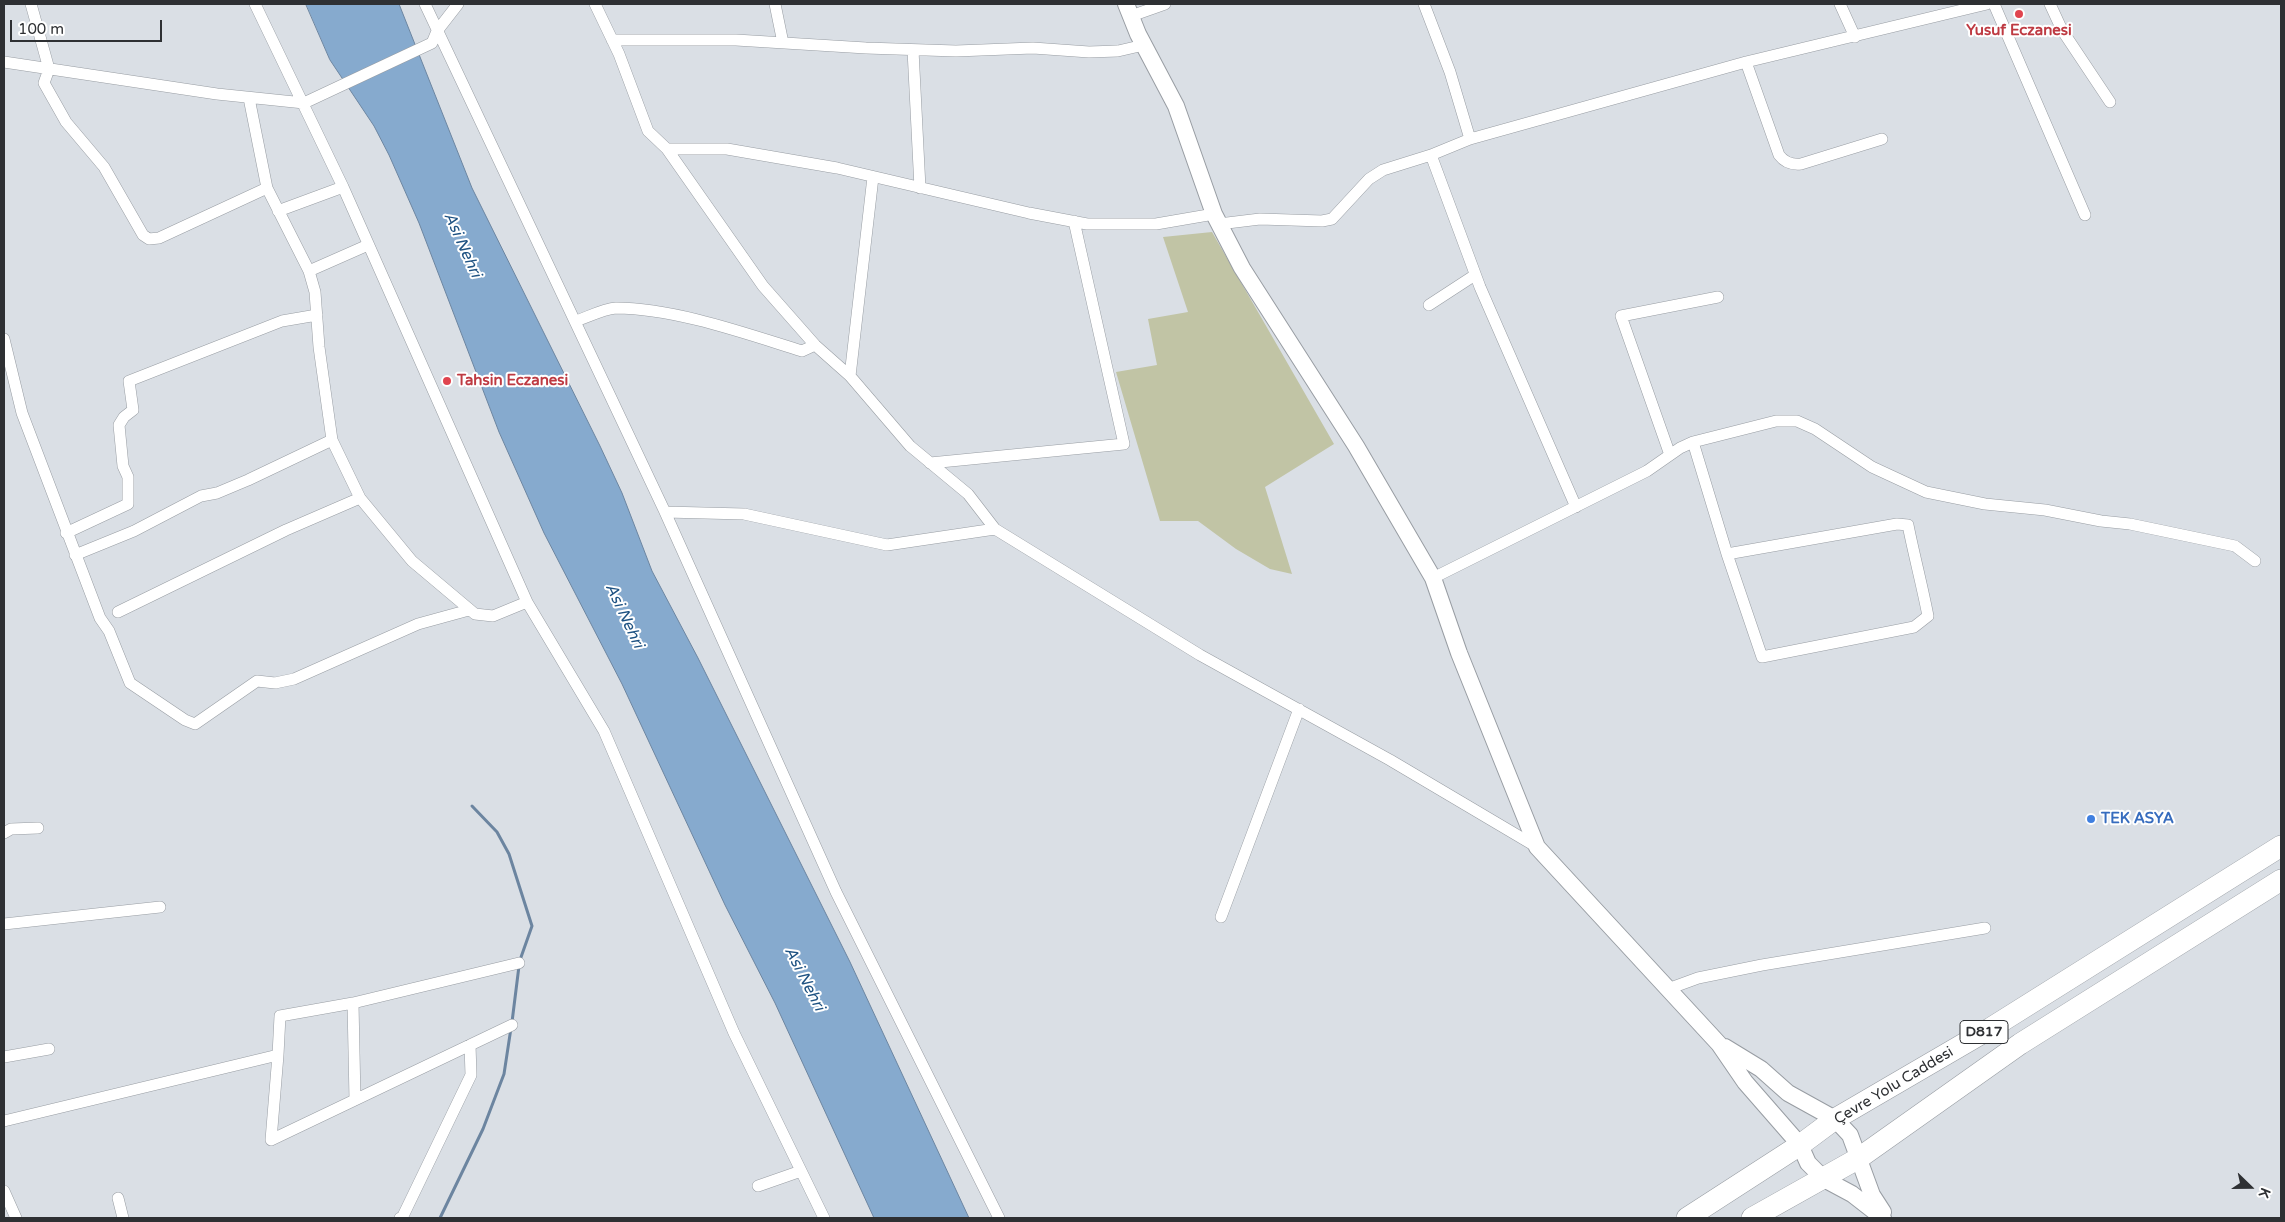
<!DOCTYPE html>
<meta charset="utf-8">
<style>
body{margin:0}
#map{position:relative;width:2285px;height:1222px;overflow:hidden;background:#dadfe5;font-family:"Varela Round",sans-serif}
canvas{display:block}
.frame{position:absolute;inset:0;border:5px solid #2e3033;pointer-events:none}
.north{position:absolute;left:2225px;top:1162px;width:50px;height:50px;-webkit-text-stroke:4px #fff;paint-order:stroke;rotate:112deg;font-size:14px;font-weight:700;line-height:20px;text-align:center;color:#2e3033}
.north::after{content:'';display:block;margin:auto;width:18px;height:22px;background:#2e3033;clip-path:polygon(50% 0,100% 100%,50% 72%,0 100%)}
.scale{position:absolute;left:10px;top:20px;width:152px;height:22px;box-sizing:border-box;border:2px solid #2e3033;border-top:0;padding-left:6px;font-size:15px;line-height:18px;white-space:nowrap;color:#2e3033;-webkit-text-stroke:4px #fff;paint-order:stroke}
</style>
<div id="map">
<canvas width="2285" height="1222"></canvas>
<div class="frame"></div>
<div class="north">K</div>
<div class="scale">100 m</div>
</div>
<script>
const g = document.querySelector('canvas').getContext('2d');
g.lineJoin = 'round';
function paint(path, color) { g.fillStyle = color; g.fill(path, 'evenodd'); }
function trace(path, color, width, dash) { g.strokeStyle = color; g.lineWidth = width; g.lineCap = dash ? 'butt' : 'round'; g.setLineDash(dash || []); g.stroke(path); }
function label(font, color, halo, rows, align = 'center') {
  g.font = font + ' "Varela Round",sans-serif'; g.lineWidth = 4; g.setLineDash([]); g.textBaseline = 'middle'; g.strokeStyle = halo; g.fillStyle = color; for (const [text, x, y, turn = 0] of rows) {
    g.save(); g.translate(x, y); g.rotate((+turn || 0) * Math.PI / 180); g.textAlign = isNaN(turn) ? turn : align; if (halo) g.strokeText(text, 0, 0); g.fillText(text, 0, 0); g.restore();
  }
}
paint(new Path2D(`
 M1212,232L1334,444L1265,487L1292,574L1270,569L1236,549L1198,521H1160L1116,372L1157,365L1148,319L1188,312L1163,237Z`), '#c1c4a5');
const water = new Path2D(`
 M306,4H399L472,188L600,446L622,493L652,571L698,658L850,962L969,1218H874L775,1003L725,905L622,684L544,533L499,432L419,223L389,155L374,126L330,60Z`);
paint(water, '#86aace');
trace(water, '#6c85a0', 1);
trace(new Path2D(`
 M472,806L497,832L509,854L532,926L520,960
 M512,1022L519,966
 M440,1218L483,1129L504,1074L511,1028`), '#6c85a0', 3);
const street = new Path2D(`
 M31,4L49,69L44,83L66,122L104,167L143,235L149,239L159,238L267,188
 M425,4L665,512L744,514L887,545L995,529
 M595,4L619,54L648,131L667,149H727L837,168L1029,213L1087,224H1156L1214,214
 M775,4L783,43
 M1424,4L1450,72L1470,139
 M1840,4L1855,37
 M1994,4L2085,215
 M2050,4L2062,30L2110,102
 M1131,16L1165,4
 M612,40H736L866,48L956,51L1033,48L1089,52L1118,51L1144,45
 M913,50L920,188
 M4,62L217,94L304,103L432,43L437,31L458,4
 M1746,62L1779,155C1785,163 1792,165 1801,164L1882,139
 M249,98L267,188L309,271L315,292L319,347L332,440L360,498
 M667,149L763,286L815,345L850,376L910,446L968,494L995,529L1200,655L1390,760L1537,847
 M1431,155L1480,287L1576,507
 M278,211L343,187
 M1219,224L1260,219L1322,221L1332,219L1369,179L1383,170L1431,155L1470,139L1746,62L1987,4
 M309,271L368,245
 M1429,305L1475,275
 M576,321C588,317 603,309 616,308C674,308 747,334 802,351L815,345
 M4,339L22,413L100,618L109,631L130,683L185,720L195,724L257,681L275,683L294,679L418,624L469,610
 M850,376L873,177
 M1693,442L1776,421H1797L1815,429L1872,467L1926,492L1985,504L2045,510L2101,521L2130,524L2235,546L2255,561
 M1670,455L1621,316L1718,297
 M930,463L1124,444L1074,221
 M665,512L836,892L999,1218
 M66,533L128,504V477L123,466L119,425L124,417L133,410L129,381L282,321L317,315
 M75,555L134,531L201,496L217,493L248,480L332,440
 M1433,578L1647,471L1680,448L1693,442L1727,554L1762,657L1914,627L1928,616C1922,585 1914,555 1908,525L1897,524L1727,554
 M527,602L604,731L734,1033L824,1218
 M118,612L286,530L360,498L412,561L475,614L493,616L527,602L343,187L255,4
 M4,833L11,829L38,828
 M1221,917L1299,709
 M4,924L160,907
 M1668,989L1698,978L1762,965L1985,928
 M278,1055L280,1016L353,1003
 M4,1057L49,1049
 M355,1100L353,1003L519,963
 M4,1121L278,1055L271,1140L512,1025
 M758,1186L801,1171
 M4,1191L16,1218
 M118,1198L123,1218
 M400,1218H402L471,1075L470,1045`);
const secondary = new Path2D(`
 M1126,4L1138,34L1176,106L1214,214L1242,268L1356,446L1433,578L1459,653L1537,847L1719,1044L1745,1082L1800,1145L1808,1163L1824,1179L1852,1194L1883,1218
 M1725,1047L1761,1069L1788,1093L1835,1119L1850,1135L1872,1195L1883,1212`);
const highway = new Path2D(`
 M1687,1218L1800,1145L1835,1119L1991,1028L2281,846
 M1752,1218L1859,1158L2020,1044L2281,880`);
trace(street, '#989da3', 12);
trace(secondary, '#989da3', 18);
trace(highway, '#989da3', 22);
trace(street, '#fff', 11);
trace(secondary, '#fff', 16);
trace(highway, '#fff', 21);
for (const [x, y, r, color] of [
 [2019,14,5,"#e0444e"],
 [447,381,5,"#e0444e"],
 [2091,819,5,"#3f7fe0"]
]) { const dot = new Path2D(); dot.arc(x, y, r, 0, 2 * Math.PI); g.fillStyle = color; g.fill(dot); trace(dot, '#fff', 2); }
for (const [x, y, w] of [
 [1984,1032,48]
]) { const box = new Path2D(); box.roundRect(x - w / 2, y - 11.5, w, 23, 4); g.fillStyle = '#fff'; g.fill(box); trace(box, '#2e3033', 1); }
label('bold 14px', '#2e3033', null, [
 ["D817",1984,1032]
]);
label('bold 15px', '#be3a42', '#fff', [
 ["Yusuf Eczanesi",2019,31],
 ["Tahsin Eczanesi",457,381,"left"]
]);
label('bold 15px', '#366cbe', '#fff', [
 ["TEK ASYA",2101,819]
], 'left');
label('15px', '#2e3033', '#fff', [
 ["Çevre Yolu Caddesi",1894,1086,-31]
]);
label('italic 16px', '#1e5282', '#fff', [
 ["Asi Nehri",462,245,66],
 ["Asi Nehri",624,616,65],
 ["Asi Nehri",804,979,63]
]);
</script>
